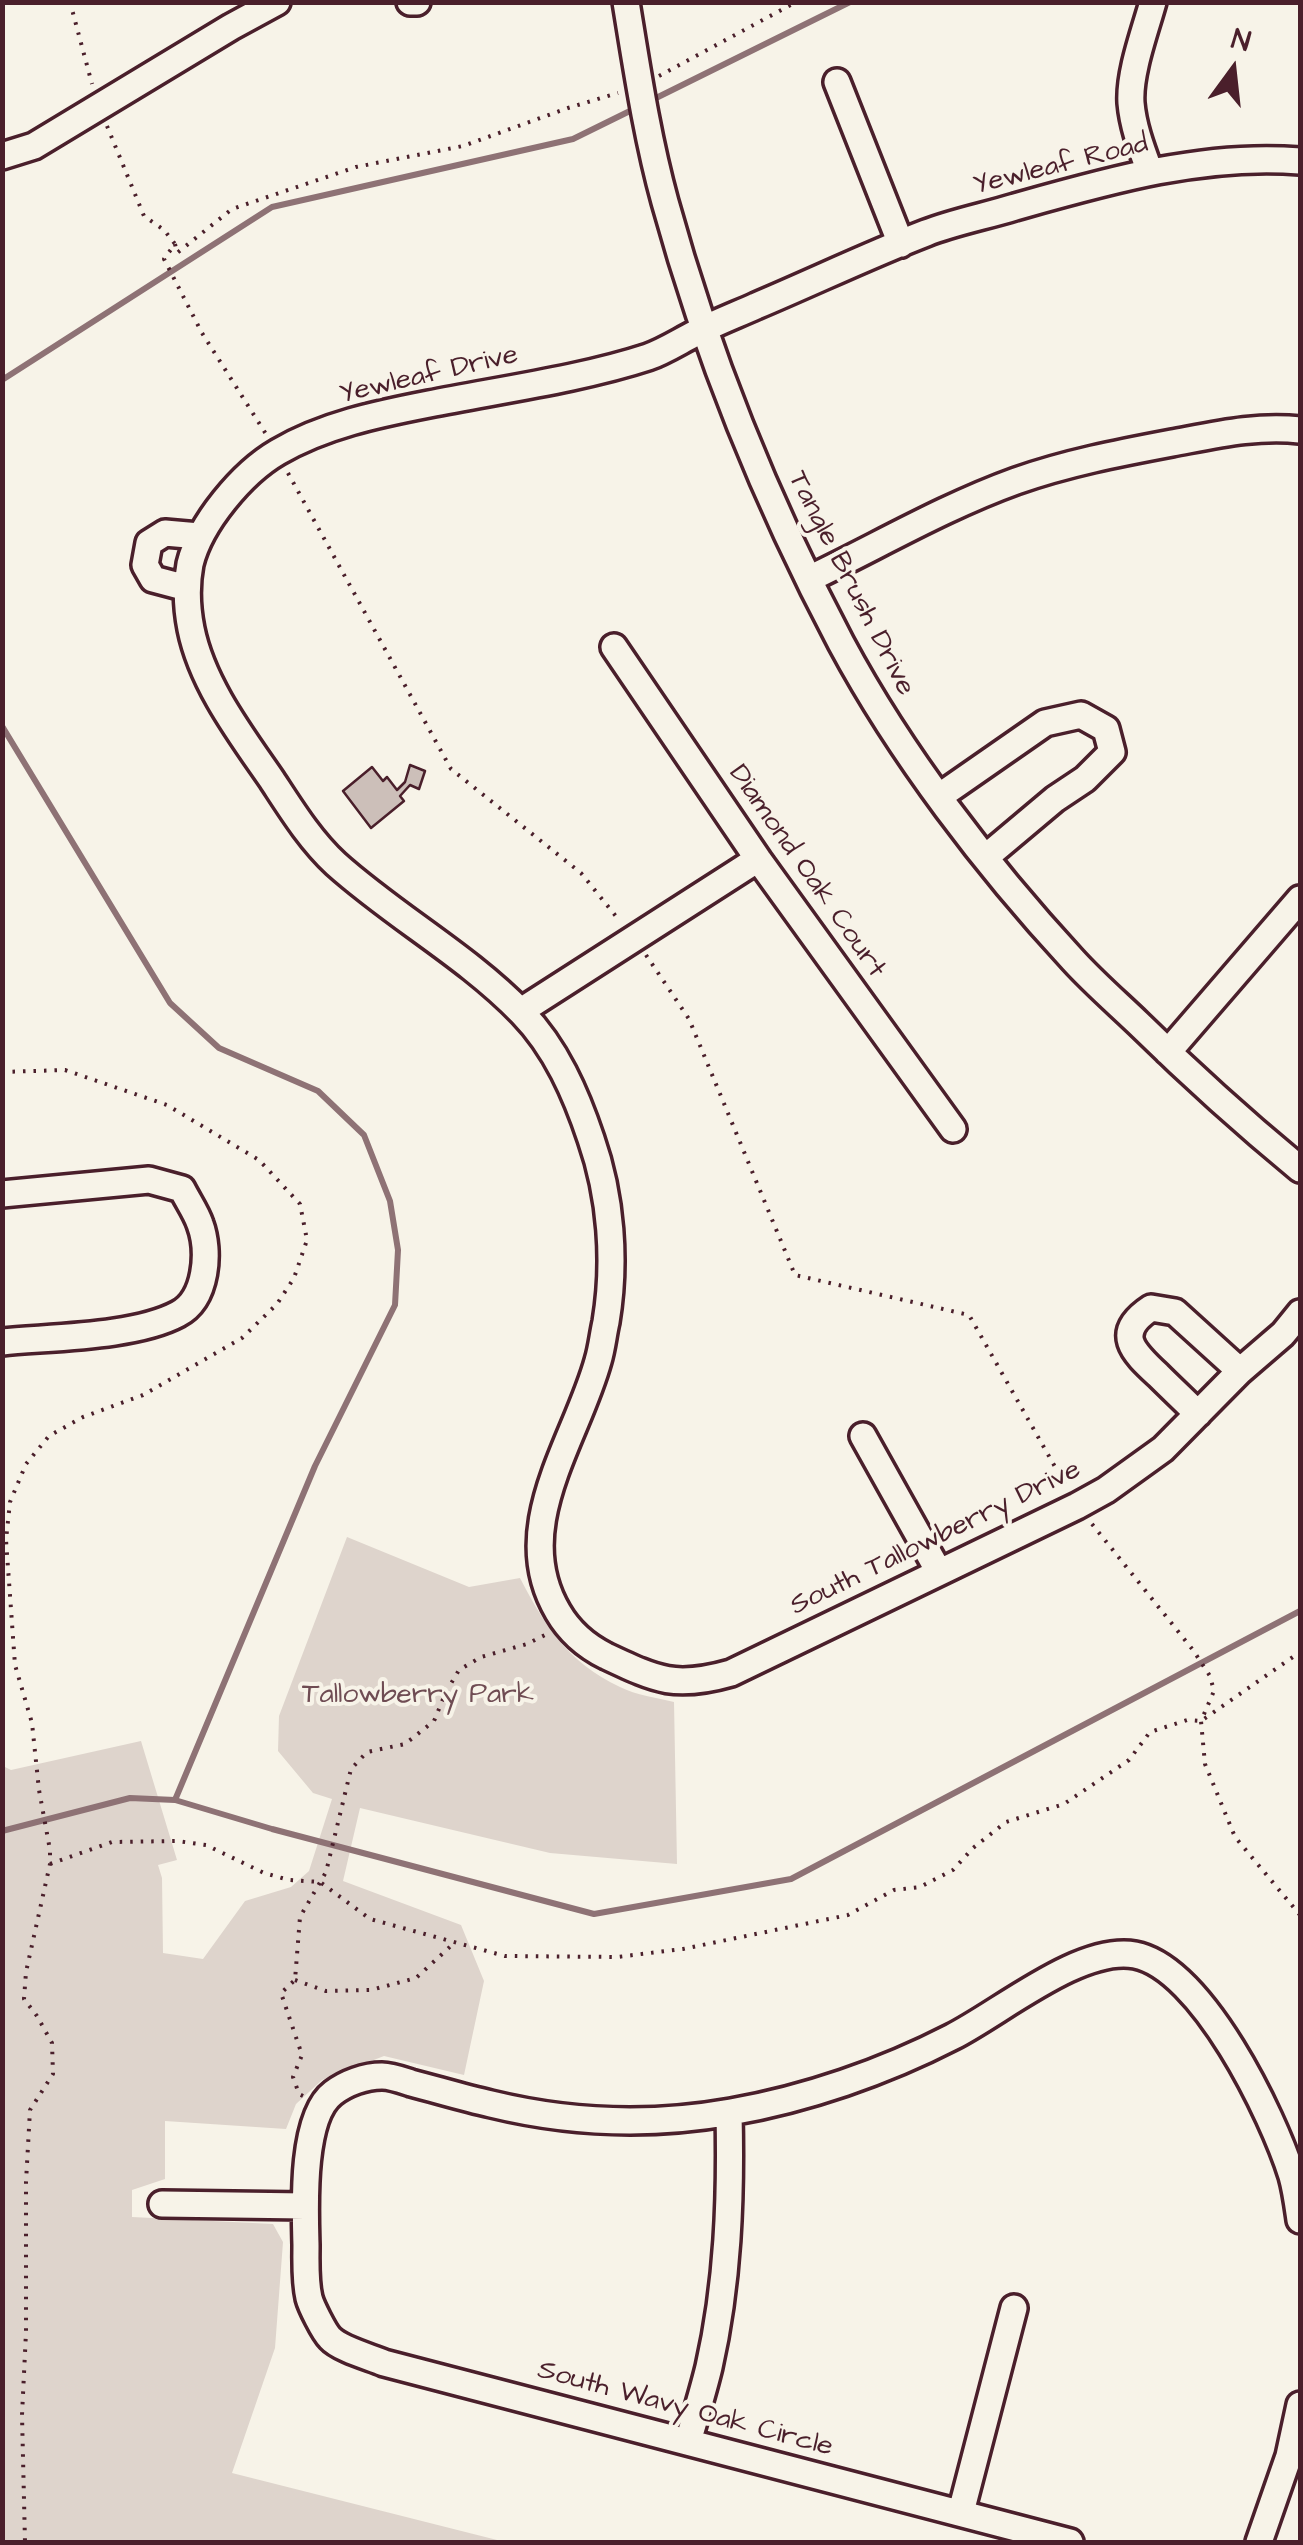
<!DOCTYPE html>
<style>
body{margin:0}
#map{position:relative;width:1303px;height:2545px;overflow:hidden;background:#f7f3e8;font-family:"Architects Daughter",sans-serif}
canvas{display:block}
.frame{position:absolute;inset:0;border:5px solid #4a1f2b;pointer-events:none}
.north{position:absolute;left:1183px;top:20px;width:100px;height:100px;-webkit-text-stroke:8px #f7f3e8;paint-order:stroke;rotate:15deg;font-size:28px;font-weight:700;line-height:40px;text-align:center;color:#4a1f2b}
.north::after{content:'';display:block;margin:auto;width:35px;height:45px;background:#4a1f2b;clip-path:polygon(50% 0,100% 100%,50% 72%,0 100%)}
</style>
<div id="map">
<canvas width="1303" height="2545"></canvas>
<div class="frame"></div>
<div class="north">N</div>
</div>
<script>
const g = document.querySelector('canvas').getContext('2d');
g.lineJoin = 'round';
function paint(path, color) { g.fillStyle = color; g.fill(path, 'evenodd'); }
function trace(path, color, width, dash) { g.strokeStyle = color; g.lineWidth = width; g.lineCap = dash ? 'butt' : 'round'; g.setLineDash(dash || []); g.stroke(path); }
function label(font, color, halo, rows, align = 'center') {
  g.font = font + ' "Architects Daughter",sans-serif'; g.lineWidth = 8; g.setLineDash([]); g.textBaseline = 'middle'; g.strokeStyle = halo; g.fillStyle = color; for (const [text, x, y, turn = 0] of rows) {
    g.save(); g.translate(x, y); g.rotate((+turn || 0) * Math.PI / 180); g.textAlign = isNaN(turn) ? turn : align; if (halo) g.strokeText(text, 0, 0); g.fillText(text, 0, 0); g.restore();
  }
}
paint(new Path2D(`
 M347,1537L469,1587L520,1578C546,1628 568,1662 620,1687C636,1695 657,1698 674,1702L677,1864L550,1853L360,1808L343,1881L461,1925L484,1981L464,2075L384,2056L322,2080L296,2104L286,2129L165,2121V2179L132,2190V2217L273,2224L283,2242L275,2348L232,2473L505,2542H3V1766L11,1770L141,1741L177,1860L158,1865L162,1878L163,1953L203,1959L245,1901L291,1887L309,1871L332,1799L313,1793L278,1751L279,1716Z`), '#ded4cc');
trace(new Path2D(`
 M650,101L850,2
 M2,380L272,207L573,139L638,107
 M2,726L170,1003L219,1048L318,1091L364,1135L390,1201L398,1250L395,1305L315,1466L175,1800
 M2,1831L130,1798L175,1800L272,1829L594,1914L791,1879L1300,1611`), '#8e7275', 6);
const building = new Path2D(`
 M410,765L425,771L419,789L410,785L400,796L404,801L371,828L343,791L372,767L383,781L387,777L397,790L405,782Z`);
paint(building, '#ccbfb9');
trace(building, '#4a1f2b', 2.5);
const minor = new Path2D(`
 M410,2H417
 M626,2C637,69 647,137 665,202C707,355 767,503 841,643C901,755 987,867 1073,960C1093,982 1116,1002 1138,1023C1190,1074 1244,1123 1300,1169
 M837,82L901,244
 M2,156L34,146L231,27L277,2
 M1300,161C1204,153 1107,181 1015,207C986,216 954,222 926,233C869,255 813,282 756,306C736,315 715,323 696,333C680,341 665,351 648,357C581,379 499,390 429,404C378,414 324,425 278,452C242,473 200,523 190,564C186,585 187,609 191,629C202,684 241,735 272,780C291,809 310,840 336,864C395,917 467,956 522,1013C556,1048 576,1094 591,1139C611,1196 616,1262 606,1322C603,1335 602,1348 598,1361C576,1441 508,1528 558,1612C569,1631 586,1646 606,1656C657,1680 675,1689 731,1673L1077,1506L1106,1490L1163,1449L1240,1371L1283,1334L1300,1313
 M1150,172C1142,150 1133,127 1131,103C1129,73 1145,31 1153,2
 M809,579C878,546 944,507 1016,481C1067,463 1119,453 1172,443C1215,435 1257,425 1300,430
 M187,588L153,579L145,565L149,543L165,533L199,536
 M614,647L758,859L953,1129
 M940,796L1045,723L1081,715L1106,729L1112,752L1085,779L1055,799L986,857
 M521,1011L758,859
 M1168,1052L1300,899
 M2,1194L149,1180L182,1189C188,1201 196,1212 200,1224C210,1251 207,1299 178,1314C135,1337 52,1337 2,1342
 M1198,1414C1185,1401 1171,1388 1158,1375C1133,1352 1113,1333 1151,1308L1175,1312L1240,1371
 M863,1436L939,1572
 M162,2204L305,2206
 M688,2442C695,2417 703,2392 709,2367C728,2283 731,2198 729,2113
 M961,2512L1014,2308
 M1070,2542L384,2363C370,2357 340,2349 330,2338C324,2332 311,2306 309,2298C305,2281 306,2262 306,2245C305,2208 301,2117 333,2093C346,2083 365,2076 382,2076C391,2076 402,2080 411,2083C438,2090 464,2098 491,2104C569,2123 652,2126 731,2112C806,2099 884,2072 952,2037C1000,2013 1080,1945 1135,1955C1202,1968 1273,2115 1292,2176C1296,2190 1298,2206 1300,2220
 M1259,2542L1289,2456L1300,2405`);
trace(minor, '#4a1f2b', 32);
trace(new Path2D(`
 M70,2L92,84
 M659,76L796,2
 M107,126L144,216L164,230L175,244L164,259L202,333L266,434
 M175,244L177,253L232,209L356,167L463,146L568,108L618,93
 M288,473L451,769L581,873L619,920
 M646,955L689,1019L795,1275L969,1315L1067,1488
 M2,1072L65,1070L167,1105L259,1160L300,1204L307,1240L294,1278L277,1304L242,1338L143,1395L83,1417L49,1436L26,1464L10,1502L6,1540L15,1665L32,1723L39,1790L50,1850V1864L26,1972L24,1999L37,2016L52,2043L53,2074L30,2110L26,2182V2332L22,2415L25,2542
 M1092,1524L1193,1650L1210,1676L1214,1691L1201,1721L1205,1764L1235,1837L1300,1915
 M50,1864L112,1842L177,1841L206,1845L264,1873L289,1880L320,1882L370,1919L505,1956L617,1957L683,1949L848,1915L894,1890L920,1887L953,1870L973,1848L1006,1822L1064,1804L1129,1760L1150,1732L1187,1720L1201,1721L1300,1652
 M295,1980L326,1991L371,1990L416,1978L453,1944
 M303,2096L299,2094L293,2077L302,2055L281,1993L295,1980L300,1917L326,1872L351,1769L367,1752L405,1744L434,1721L446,1692L459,1670L481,1657L527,1644L545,1635`), '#4a1f2b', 4, [2.5, 8]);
trace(minor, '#f7f3e8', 25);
label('28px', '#4a1f2b', '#f7f3e8', [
 ["Yewleaf Road",1061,166,-14],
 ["Yewleaf Drive",429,376,-13],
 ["Tangle Brush Drive",850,584,63],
 ["Diamond Oak Court",806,872,55],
 ["South Tallowberry Drive",936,1539,-26],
 ["South Wavy Oak Circle",685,2410,15]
]);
label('28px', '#6f4c53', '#f7f3e8', [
 ["Tallowberry Park",418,1696]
]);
</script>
